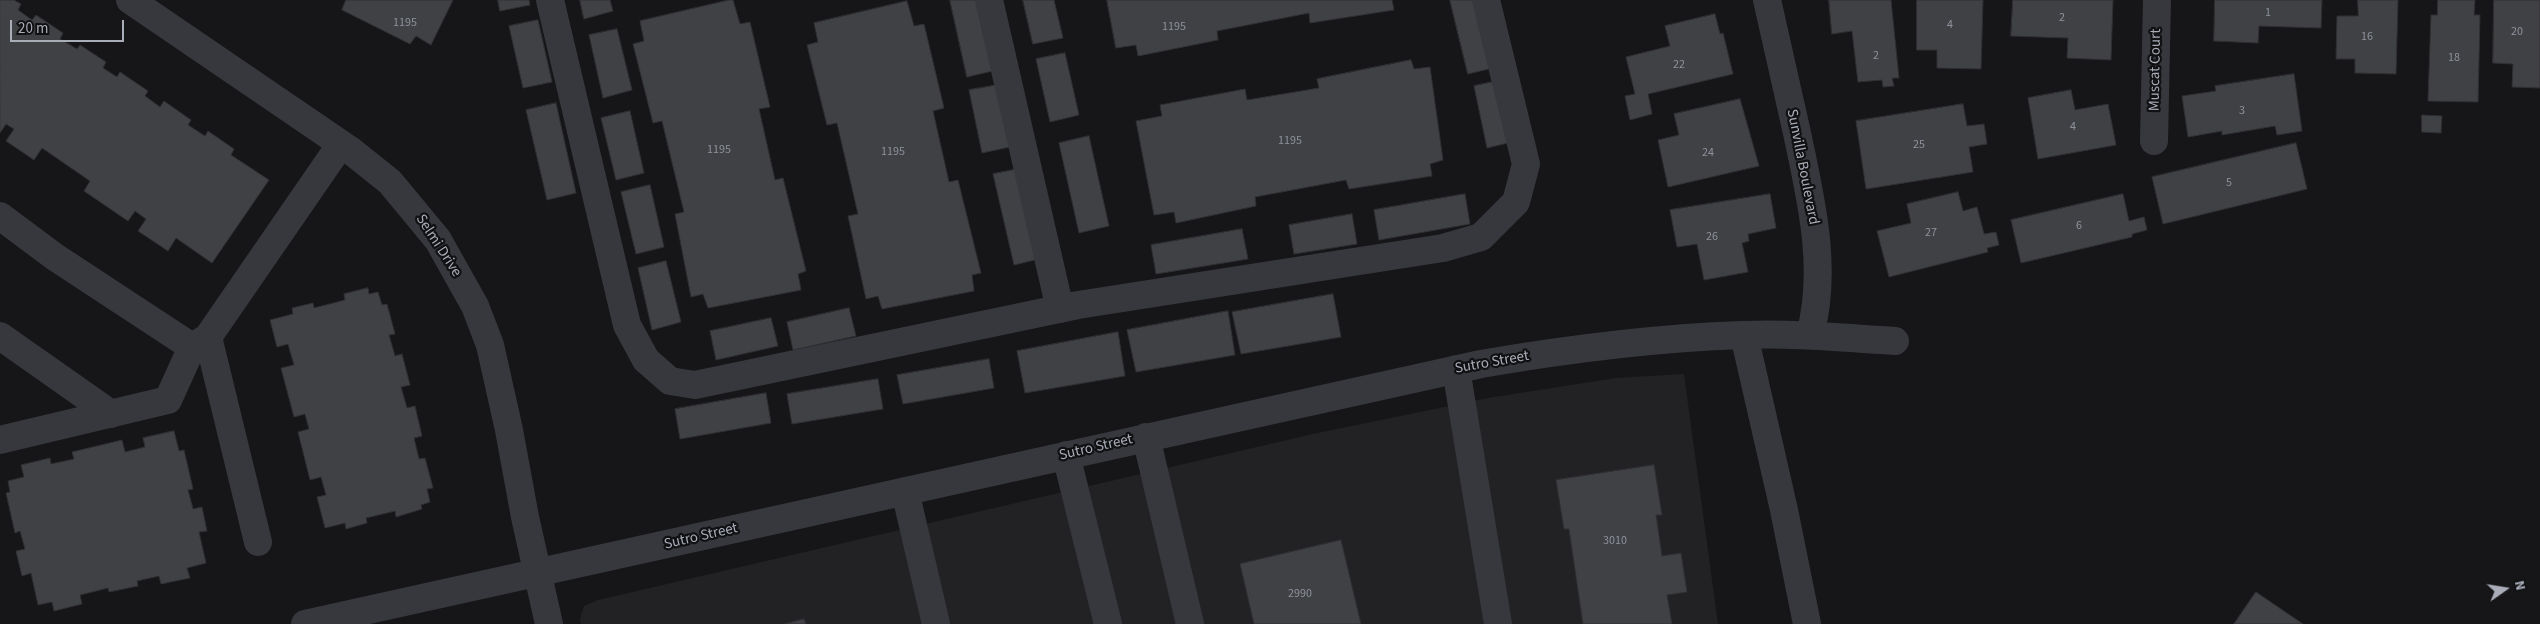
<!DOCTYPE html>
<style>
body{margin:0}
#map{position:relative;width:2540px;height:624px;overflow:hidden;background:#161618;font-family:"Source Sans 3",sans-serif}
canvas{display:block}
.north{position:absolute;left:2480px;top:564px;width:50px;height:50px;-webkit-text-stroke:4px #111113;paint-order:stroke;rotate:77deg;font-size:14px;font-weight:700;line-height:20px;text-align:center;color:#a8adb8}
.north::after{content:'';display:block;margin:auto;width:18px;height:22px;background:#a8adb8;clip-path:polygon(50% 0,100% 100%,50% 72%,0 100%)}
.scale{position:absolute;left:10px;top:20px;width:114px;height:22px;box-sizing:border-box;border:2px solid #a8adb8;border-top:0;padding-left:6px;font-size:15px;line-height:18px;white-space:nowrap;color:#a8adb8;-webkit-text-stroke:4px #111113;paint-order:stroke}
</style>
<div id="map">
<canvas width="2540" height="624"></canvas>
<div class="north">N</div>
<div class="scale">20 m</div>
</div>
<script>
const g = document.querySelector('canvas').getContext('2d');
g.lineJoin = 'round';
function paint(path, color) { g.fillStyle = color; g.fill(path, 'evenodd'); }
function trace(path, color, width, dash) { g.strokeStyle = color; g.lineWidth = width; g.lineCap = dash ? 'butt' : 'round'; g.setLineDash(dash || []); g.stroke(path); }
function label(font, color, halo, rows, align = 'center') {
  g.font = font + ' "Source Sans 3",sans-serif'; g.lineWidth = 4.5; g.setLineDash([]); g.textBaseline = 'middle'; g.strokeStyle = halo; g.fillStyle = color; for (const [text, x, y, turn = 0] of rows) {
    g.save(); g.translate(x, y); g.rotate((+turn || 0) * Math.PI / 180); g.textAlign = isNaN(turn) ? turn : align; if (halo) g.strokeText(text, 0, 0); g.fillText(text, 0, 0); g.restore();
  }
}
paint(new Path2D(`
 M1684,374L1718,624H581L580,619L584,606L598,600L1313,434L1488,398L1616,378Z`), '#222225');
const building = new Path2D(`
 M0,0H14L21,4L18,10L32,20L36,15L63,33L60,39L77,49L80,45L106,62L103,68L117,77L120,72L148,91L145,96L160,107L164,101L191,120L188,125L205,136L208,131L234,149L231,155L269,180L212,263L176,238L168,251L138,231L146,219L135,211L128,221L84,191L90,181L42,148L34,160L6,141L14,129L6,124L0,133Z
 M346,0H453L431,45L416,36L410,44L342,10Z
 M498,0H529L530,5L500,11Z
 M580,0H610L613,11L584,19Z
 M729,0H733L740,24L750,22L770,107L759,109L775,180L783,178L806,271L798,274L801,290L708,308L703,294L691,297L675,214L684,212L662,121L653,123L633,44L644,41L640,21Z
 M950,0H981L997,70L967,77Z
 M1023,0H1054L1063,38L1033,44Z
 M1107,0H1392L1394,10L1310,23L1309,13L1217,31L1218,40L1138,56L1136,45L1116,48Z
 M1450,0H1482L1497,67L1468,74Z
 M1829,0H1891L1899,78H1892L1894,86L1883,87L1882,80L1858,82L1852,31L1832,34Z
 M1917,0H1983L1981,69L1937,68V50H1917Z
 M2013,0H2113L2111,60L2067,58L2068,38L2011,36Z
 M2215,0H2322L2321,28L2259,26L2258,43L2214,41Z
 M2358,0H2398L2396,74L2355,73V59H2336L2337,16H2358Z
 M2438,0H2475L2474,15H2480L2478,102L2428,101L2431,15H2437Z
 M2494,0H2540V88L2512,87L2513,64L2493,63Z
 M907,1L914,26L924,24L944,108L933,111L949,182L958,180L981,273L972,275L974,291L882,309L878,296L866,299L848,216L858,214L837,123L827,125L807,45L818,42L814,23Z
 M1715,14L1720,34L1723,33L1733,74L1648,94L1652,114L1630,120L1625,96L1635,94L1626,57L1670,46L1665,26Z
 M538,20L552,82L523,88L509,26Z
 M617,29L632,90L603,98L589,35Z
 M1065,53L1079,115L1050,122L1036,59Z
 M1411,60L1414,69L1430,67L1443,160L1430,164L1432,176L1349,189L1346,180L1255,197L1256,206L1176,223L1174,212L1154,215L1136,121L1162,116L1160,105L1245,89L1247,100L1319,88L1317,79Z
 M2294,74L2302,131L2277,135L2275,126L2222,135V131L2188,137L2182,96L2216,91L2215,86Z
 M1502,80L1516,141L1487,148L1474,86Z
 M998,85L1010,147L982,153L969,90Z
 M2071,90L2075,110L2108,104L2116,145L2038,159L2028,98Z
 M1740,99L1759,166L1668,187L1658,140L1679,135L1674,114Z
 M556,103L576,193L547,200L526,110Z
 M1963,104L1967,126L1984,124L1987,144L1969,147L1973,172L1866,189L1856,121Z
 M630,111L644,173L616,180L601,118Z
 M2422,115L2442,116L2441,133L2422,132Z
 M1089,136L1109,226L1079,233L1059,143Z
 M2296,143L2307,189L2163,224L2152,177Z
 M1023,168L1043,258L1014,265L993,174Z
 M650,185L664,247L636,254L621,192Z
 M1958,192L1963,211L1977,207L1984,234L1996,232L1999,245L1987,248L1988,252L1889,277L1877,231L1911,223L1907,204Z
 M1465,194L1470,224L1379,240L1374,210Z
 M1770,194L1776,228L1748,234L1749,241L1742,243L1748,272L1704,280L1697,244L1677,247L1670,210Z
 M2123,194L2129,221L2144,217L2147,230L2132,234V237L2021,263L2011,220Z
 M1352,214L1357,244L1294,254L1289,225Z
 M1242,229L1248,259L1156,274L1151,245Z
 M666,261L681,322L652,330L638,268Z
 M368,288L369,294L378,292L382,305L387,304L395,334L389,335L395,356L402,354L410,385L401,387L407,408L415,406L422,436L414,438L419,459L425,458L433,488L427,489L430,502L421,505L422,509L396,517L395,511L366,518L367,523L346,529L345,523L325,528L317,497L326,495L321,477L310,480L298,432L309,429L305,414L294,417L281,368L294,365L288,344L277,347L270,320L293,314L292,308L313,303L314,308L345,300L344,294Z
 M1333,294L1341,337L1241,354L1232,312Z
 M849,308L856,336L793,350L787,322Z
 M1228,311L1235,355L1136,372L1127,330Z
 M771,318L778,346L716,360L710,331Z
 M1118,332L1125,376L1025,393L1017,351Z
 M989,359L994,388L903,404L897,375Z
 M878,379L883,409L792,424L787,394Z
 M766,393L771,423L680,439L675,409Z
 M174,431L179,451L184,450L193,489L188,490L193,509L202,507L207,531L199,532L206,563L187,568L190,578L161,584L159,576L137,581L138,586L109,592L108,588L80,595L82,604L54,611L52,602L38,605L31,573L22,576L16,551L25,549L20,531L15,533L6,493L10,492L8,481L24,477L21,465L50,458L51,464L74,459L72,452L122,440L125,452L145,447L143,438Z
 M1654,465L1662,515H1656L1662,556L1681,553L1687,592L1667,595L1672,624H1583L1569,529H1564L1556,480Z
 M1341,540L1361,624H1254L1240,564Z
 M2256,592L2303,624H2234Z
 M804,619L806,624H785Z`);
paint(building, '#404145');
trace(building, '#303034', 1);
trace(new Path2D(`
 M130,0L350,150L390,182L438,240L475,306L490,345L509,430L525,517L549,624
 M550,0L627,325L646,360L670,381L695,385L1078,305L1443,248L1481,237L1516,202L1526,164L1486,0
 M989,0L1060,309
 M1767,0C1777,44 1787,89 1797,133C1811,200 1828,268 1810,335
 M2154,141L2157,0
 M0,216L55,257L192,347L208,337L341,144
 M1744,335L1784,510L1807,624
 M0,336L111,414
 M208,337L258,542
 M1456,369L1498,624
 M1146,437L1190,624
 M0,440L168,400L192,347
 M1066,455L1108,624
 M905,491L936,624
 M305,624L1481,364C1568,349 1655,338 1743,335C1794,333 1844,338 1895,341`), '#37383d', 28);
label('12px', '#8e929b', null, [
 ["1",2268,13],
 ["2",2062,18],
 ["1195",405,23],
 ["4",1950,25],
 ["1195",1174,27],
 ["20",2517,32],
 ["16",2367,37],
 ["2",1876,56],
 ["18",2454,58],
 ["22",1679,65],
 ["3",2242,111],
 ["4",2073,127],
 ["1195",1290,141],
 ["25",1919,145],
 ["1195",719,150],
 ["1195",893,152],
 ["24",1708,153],
 ["5",2229,183],
 ["6",2079,226],
 ["27",1931,233],
 ["26",1712,237],
 ["3010",1615,541],
 ["2990",1300,594]
]);
label('15px', '#a8adb8', '#111113', [
 ["Muscat Court",2156,70,-89],
 ["Sunvilla Boulevard",1802,167,79],
 ["Selmi Drive",438,246,57],
 ["Sutro Street",1492,363,-10],
 ["Sutro Street",1096,448,-13],
 ["Sutro Street",701,537,-13]
]);
</script>
